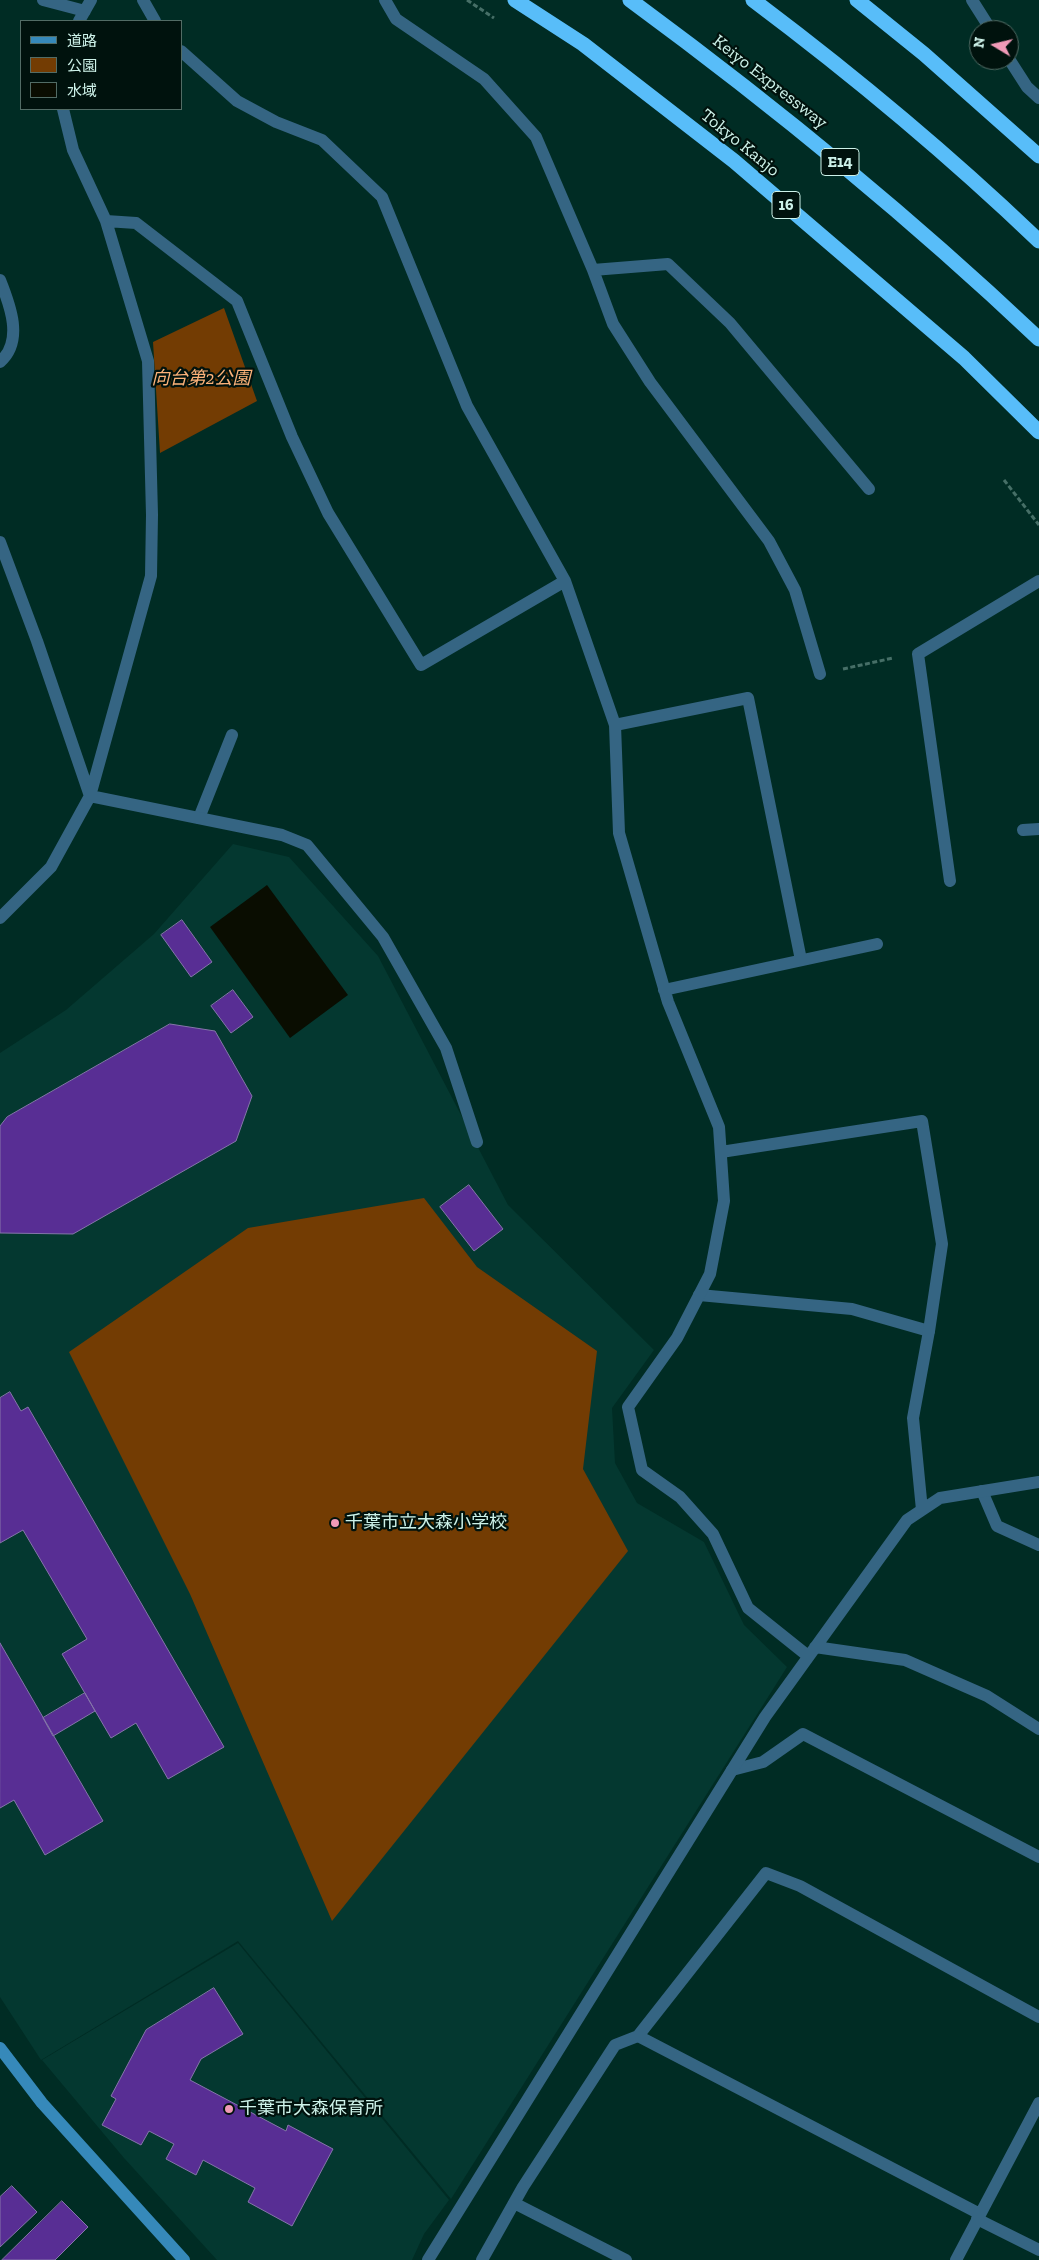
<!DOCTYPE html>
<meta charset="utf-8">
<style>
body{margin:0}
#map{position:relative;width:1039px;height:2260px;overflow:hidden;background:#002c24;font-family:"Zilla Slab","Noto Sans JP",serif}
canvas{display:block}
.legend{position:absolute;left:20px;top:20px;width:162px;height:90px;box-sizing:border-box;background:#00120d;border:1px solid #526c65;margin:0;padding:6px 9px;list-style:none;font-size:15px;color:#cdf2e9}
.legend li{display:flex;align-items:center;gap:10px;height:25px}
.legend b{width:25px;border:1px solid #526c65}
.north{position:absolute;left:969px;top:20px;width:50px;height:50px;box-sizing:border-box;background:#00120d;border:1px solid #526c65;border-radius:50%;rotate:279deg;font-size:14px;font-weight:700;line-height:20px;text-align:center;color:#cdf2e9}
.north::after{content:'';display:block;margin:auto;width:18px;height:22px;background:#f09ab7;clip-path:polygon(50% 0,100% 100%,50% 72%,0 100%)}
</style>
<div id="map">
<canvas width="1039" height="2260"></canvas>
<ul class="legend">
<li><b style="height:6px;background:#3689ba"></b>道路</li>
<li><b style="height:14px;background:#733c03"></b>公園</li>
<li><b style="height:14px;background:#0a0d01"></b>水域</li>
</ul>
<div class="north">N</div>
</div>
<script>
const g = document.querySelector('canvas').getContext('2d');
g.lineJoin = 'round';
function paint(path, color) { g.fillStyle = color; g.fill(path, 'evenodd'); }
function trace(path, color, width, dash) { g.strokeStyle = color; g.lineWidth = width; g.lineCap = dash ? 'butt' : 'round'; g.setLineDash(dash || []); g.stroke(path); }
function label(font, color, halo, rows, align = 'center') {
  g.font = font + ' "Zilla Slab","Noto Sans JP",serif'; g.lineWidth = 4.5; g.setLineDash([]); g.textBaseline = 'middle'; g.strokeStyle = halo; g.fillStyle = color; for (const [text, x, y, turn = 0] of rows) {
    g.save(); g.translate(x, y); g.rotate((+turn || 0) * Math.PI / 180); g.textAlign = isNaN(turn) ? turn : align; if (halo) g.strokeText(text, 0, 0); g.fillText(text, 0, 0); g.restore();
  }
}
paint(new Path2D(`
 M233,844L289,857L378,956L508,1205L654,1350L612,1408L615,1463L637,1503L704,1542L744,1625L787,1667L451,2199L238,1941L41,2060L0,1997V1053L66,1010L154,934Z
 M238,1943L449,2200L424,2234L412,2260H217L124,2158L42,2060Z`), '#043830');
paint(new Path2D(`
 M224,308L257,401L160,453L153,342Z
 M424,1198L477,1267L597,1351L583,1469L628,1551L332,1921L190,1594L69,1352L248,1228Z`), '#733c03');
paint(new Path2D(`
 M267,885L348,995L290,1038L210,927Z`), '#0a0d01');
const building = new Path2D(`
 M182,920L212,962L191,977L161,935Z
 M233,990L253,1017L231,1033L211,1006Z
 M170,1024L215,1031L252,1096L236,1141L73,1234L0,1233V1126L7,1117Z
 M469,1185L503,1229L474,1251L440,1207Z
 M10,1392L21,1411L28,1407L224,1747L168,1779L136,1723L111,1738L62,1654L87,1639L23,1530L0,1543V1398Z
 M0,1643L103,1821L45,1855L14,1800L0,1808Z
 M85,1693L95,1711L53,1736L43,1718Z
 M214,1988L243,2034L201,2059L190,2080L286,2131L288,2125L333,2149L292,2226L248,2202L255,2188L203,2160L196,2175L166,2159L174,2144L149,2131L141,2145L102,2125L116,2099L111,2096L146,2030Z
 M12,2186L37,2212L0,2247V2197Z
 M62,2201L88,2227L55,2260H2Z`);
paint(building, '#582e94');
trace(building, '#8575aa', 1);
trace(new Path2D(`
 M467,0L494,18
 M1004,480L1039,525
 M843,669L893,658`), '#466f67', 3, [5, 2.5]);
trace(new Path2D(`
 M199,818L232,735
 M1023,830L1039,829
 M950,881L918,654L1039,581
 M699,1295L852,1309L929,1331
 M982,1491L997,1526L1039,1545
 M732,1770L763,1762L803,1734L1039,1857`), '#356583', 12);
trace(new Path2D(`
 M43,0L85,11
 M143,0L155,21
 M385,0L396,19L484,79L536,137L593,270L613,324L650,382L769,541L795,590L820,674
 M972,0L991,30
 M79,21L91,0
 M181,51L237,101L276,122L322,140L382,197L467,406L565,581L615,725L619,833L668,1002L719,1127L724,1201L710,1274L677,1338L628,1407L642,1470L680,1497L713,1534L748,1608L808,1656
 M1009,59L1027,87L1039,98
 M106,221L136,223L237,301L292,437L328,513L421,665L565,581
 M593,270L668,264L730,323L869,489
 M0,280C10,305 24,341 0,362
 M0,542L37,641L90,796L282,835L307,845L383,937L446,1048L477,1142
 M615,725L748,698L801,960
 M0,918L51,867L90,796L151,576L152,515L148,361L106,221L73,150L63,109
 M664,990L877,944
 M721,1152L922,1121L942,1244L929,1331L913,1418L922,1510
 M815,1647L905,1660L987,1696L1039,1729
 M638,2036L980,2214
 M514,2203L626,2260
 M977,2219L1039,2250
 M428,2260L765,1717L907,1520L940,1498L1039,1482
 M482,2260L523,2187L615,2045L638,2036L766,1873L800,1886L1039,2017
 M956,2260L1039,2103`), '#356583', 12);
trace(new Path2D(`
 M0,2048L42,2103L184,2260`), '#3689ba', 12);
trace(new Path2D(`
 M515,0L583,44L734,161L964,358L1039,432
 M630,0C773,105 910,217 1039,339
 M753,0C853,75 949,155 1039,241
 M857,0L924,54L1039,156`), '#58bdf9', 15);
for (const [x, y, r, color] of [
 [335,1523,5,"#f09ab7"],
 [229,2109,5,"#f09ab7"]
]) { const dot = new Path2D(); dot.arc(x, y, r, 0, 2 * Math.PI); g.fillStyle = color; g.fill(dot); trace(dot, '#00120d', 2); }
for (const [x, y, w] of [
 [840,162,38],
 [786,205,28]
]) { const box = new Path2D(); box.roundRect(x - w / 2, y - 13.5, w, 27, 4); g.fillStyle = '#00120d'; g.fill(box); trace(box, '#cdf2e9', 1); }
label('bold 16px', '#cdf2e9', null, [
 ["E14",840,162],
 ["16",786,205]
]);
label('18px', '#cdf2e9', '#00120d', [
 ["Keiyo Expressway",770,82,38],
 ["Tokyo Kanjo",740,143,39]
]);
label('italic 18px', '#fcb279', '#00120d', [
 ["向台第2公園",201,379]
]);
label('18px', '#cdf2e9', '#00120d', [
 ["千葉市立大森小学校",345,1523],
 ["千葉市大森保育所",239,2109]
], 'left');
</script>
